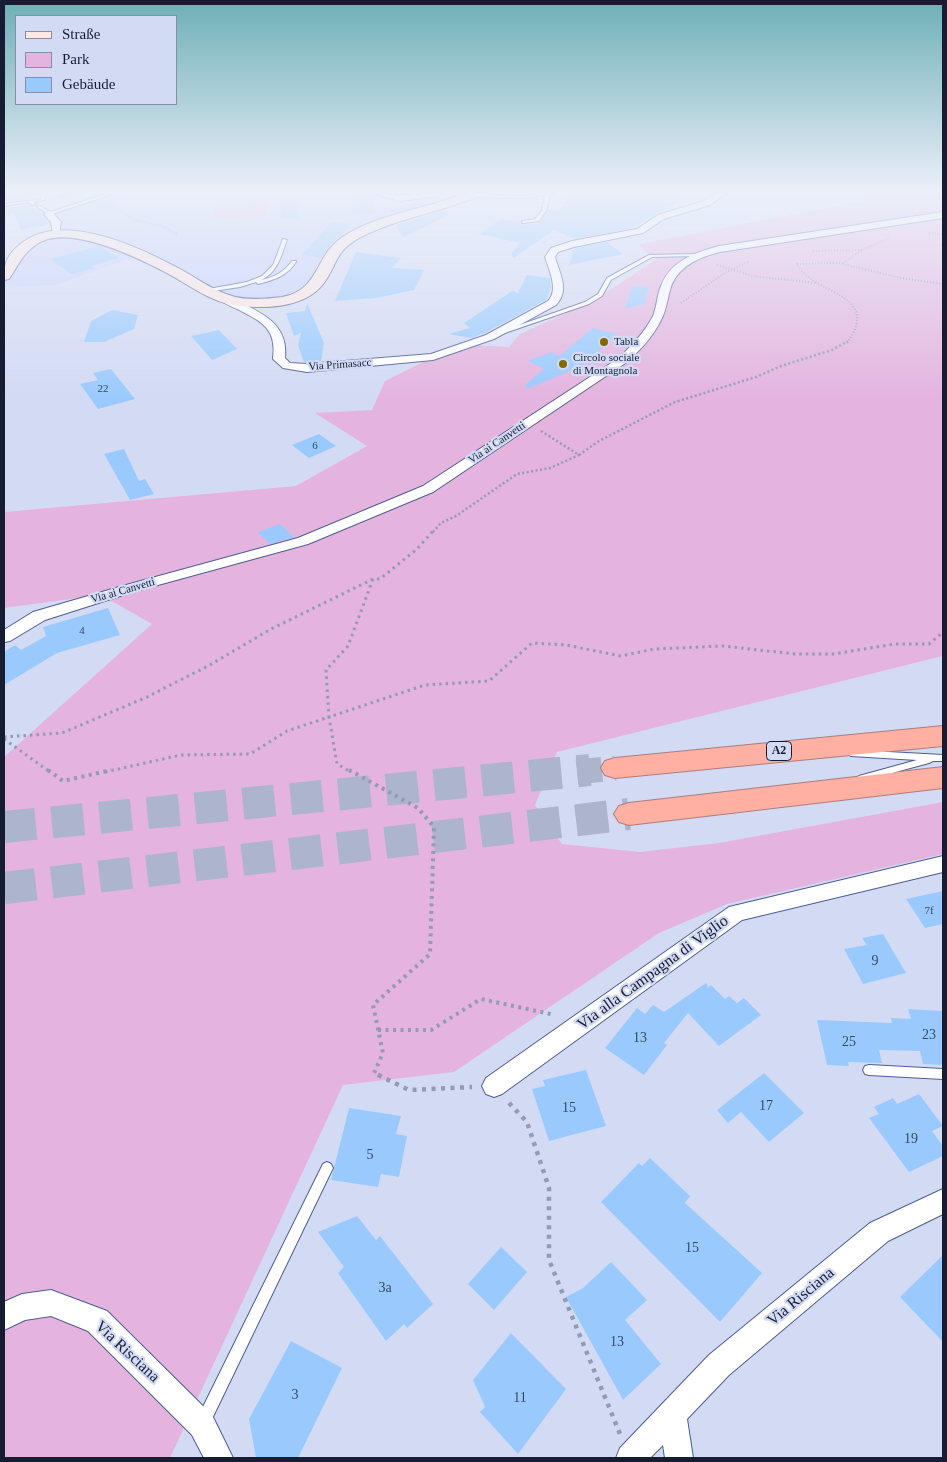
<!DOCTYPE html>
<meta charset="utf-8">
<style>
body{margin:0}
#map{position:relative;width:947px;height:1462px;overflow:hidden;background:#d3dbf4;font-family:Georgia,serif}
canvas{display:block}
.frame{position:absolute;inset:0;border:5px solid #161d33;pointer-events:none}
.legend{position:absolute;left:15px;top:15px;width:162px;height:90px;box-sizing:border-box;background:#d3dbf4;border:1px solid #878fa7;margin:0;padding:6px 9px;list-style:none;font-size:15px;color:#161d33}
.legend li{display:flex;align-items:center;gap:10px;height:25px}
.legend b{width:25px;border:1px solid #878fa7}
</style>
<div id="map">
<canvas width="947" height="1462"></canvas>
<div class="frame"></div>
<ul class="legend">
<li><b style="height:6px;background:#ffe7e3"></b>Straße</li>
<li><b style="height:14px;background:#e4b4de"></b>Park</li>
<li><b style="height:14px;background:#9acafd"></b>Gebäude</li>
</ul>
</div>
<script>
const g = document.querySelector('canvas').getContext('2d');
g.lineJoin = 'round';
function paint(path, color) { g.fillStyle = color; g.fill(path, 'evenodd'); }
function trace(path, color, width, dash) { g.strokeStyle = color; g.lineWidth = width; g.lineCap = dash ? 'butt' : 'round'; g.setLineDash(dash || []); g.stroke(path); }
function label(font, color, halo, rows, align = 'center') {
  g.font = font + ' Georgia,serif'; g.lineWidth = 4.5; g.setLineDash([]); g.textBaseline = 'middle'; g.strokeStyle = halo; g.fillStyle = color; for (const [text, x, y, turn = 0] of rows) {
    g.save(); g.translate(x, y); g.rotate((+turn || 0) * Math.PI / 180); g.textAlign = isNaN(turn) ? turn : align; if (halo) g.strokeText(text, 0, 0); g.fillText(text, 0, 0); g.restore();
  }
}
paint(new Path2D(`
 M139,193H376L388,197L413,198L438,193H454L468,196L412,213L337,247L298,296L237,302L142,254L56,285L4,287V276L12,259L56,232L49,214L108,195Z`), '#c5d2fc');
paint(new Path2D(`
 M871,193H943V212L934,213L943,218V656L557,752L535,805L562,844L640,852L719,843L943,802V854L727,904L659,933L454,1072L343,1085L170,1458H4V757L152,624L101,595L4,608V512L296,486L367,446L315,413L372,410L385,381L433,357L471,345L509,347L520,334L593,301L657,259L641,248L639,244L858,202Z
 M269,200L265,217L212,218L218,201Z`), '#e4b4de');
paint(new Path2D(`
 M4,193H39L37,198L4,202Z
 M110,193H115L116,209L105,212L90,203L111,197L112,194Z
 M570,193H695L629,229L574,239L554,230L514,258L511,254L520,243L479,234L501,219L520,222L522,225L539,223L548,210L560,211Z
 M371,194L374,196L375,214H352L355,195Z
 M297,199L300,218L281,219L280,200Z
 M419,201L426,204L390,214L388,210Z
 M28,204L43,213L49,224L21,230L14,214L7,215L5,208Z
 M442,211L451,214L403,237L396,225Z
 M331,222L352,224L331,244L321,258L302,255Z
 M607,242L623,254L569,265L574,249Z
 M99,246L119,258L91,266L95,268L72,274L50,259Z
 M356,252L401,258L392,268L424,270L414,290L376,298L335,301Z
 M527,275L550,278L551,288L546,300L485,333L471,338L449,334L470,328L464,323L512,291L518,293Z
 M632,286L649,287L644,304L625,309Z
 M307,303L324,343L321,361L304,362L298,345L301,333L294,336L286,313L305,311Z
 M112,310L138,315L134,329L104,342H84L91,321Z
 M593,328L617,334L582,366L527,389L525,385L544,369L528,361L551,352L559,356Z
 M219,330L237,349L212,360L191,336Z
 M111,369L135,399L98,409L80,384L98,380L93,373Z
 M319,434L336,446L309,458L292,445Z
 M124,449L139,481L145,479L154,494L130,500L104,454Z
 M280,524L294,537L270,544L258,532Z
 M108,608L120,635L57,653L4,685V652L15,645L21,650L46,636L43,627Z
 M943,891V924L925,928L906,899Z
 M883,934L906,973L863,984L844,949L867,945L862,938Z
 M706,983L708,986L707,988L711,985L725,999L729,996L737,1003L744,998L761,1015L719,1046L688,1013L664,1043L667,1045L644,1075L605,1048L637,1008L645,1014L653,1005L664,1012Z
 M908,1009L943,1011V1065L923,1064L920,1051L879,1050L882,1063L848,1062L849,1066L827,1065L817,1020L892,1023L891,1018L911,1019Z
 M586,1070L606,1126L549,1141L532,1089L545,1086L543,1080Z
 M764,1073L804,1113L769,1142L741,1112L728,1123L717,1110Z
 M919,1094L943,1126L932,1131L943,1146V1156L909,1172L869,1118L879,1114L874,1107L893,1098L897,1104Z
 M349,1108L401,1116L396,1134L407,1136L399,1177L381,1174L378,1187L331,1180Z
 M650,1158L690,1196L685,1203L762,1273L720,1322L601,1202L639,1163L642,1166Z
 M357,1216L376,1240L380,1236L433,1304L407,1328L404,1324L386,1341L338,1273L344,1267L318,1232Z
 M501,1247L527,1272L494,1310L468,1284Z
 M943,1255V1342L900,1297Z
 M611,1262L647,1300L625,1320L661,1364L623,1400L566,1297L583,1288Z
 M511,1333L566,1389L518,1454L480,1412L485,1407L473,1380Z
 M291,1341L342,1368L298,1458H256L249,1419Z`), '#9acafd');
trace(new Path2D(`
 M577,772L615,768`), '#adb5cd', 25, [25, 12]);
trace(new Path2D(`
 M4,827L590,770
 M4,888L629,814`), '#adb5cd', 32, [32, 16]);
const lane = new Path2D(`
 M42,193H46L45,200L34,202L36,205H32L29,202L4,206V204L41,199Z
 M67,193H73L62,197L60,196Z
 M544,193H555L550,195L546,211L539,221L524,223H522V221L535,219L542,211L545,195L526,198L471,197L469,196L471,195L526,196Z
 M106,194L110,195L49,215L37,207L41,206L50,212Z
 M283,239L287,240C281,256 278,272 261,280C275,277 284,272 292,261H296V262C287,276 274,280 258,284L256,282L240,287L206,292L203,290L247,282L262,276L273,265Z
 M695,254H697V256L652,257L611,280L602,296L589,304L499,335L494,334L585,302L598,294L607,278L649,255Z
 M851,750L943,755V761H933L929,763L862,781L859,780L857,778L859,776L917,760L851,756L847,753Z
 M869,1065L943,1069V1079L869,1075L865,1074L863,1070L865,1066Z
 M327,1162L331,1164L333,1168L331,1172L209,1425L204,1427L199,1425L197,1420L199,1415L323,1164Z`);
const street = new Path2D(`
 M372,193L400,195L442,193L438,196L400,201Z
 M450,193H490L489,195L468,199Z
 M717,193H727L710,205L664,219L643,233L574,247L558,252L555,257C560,275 570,290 556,305L494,339L433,360L307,372L283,368L273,359C277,328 262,322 237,309C231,306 224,304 220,299L221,297H229C257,311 289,321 285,358L290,363L307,364L431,354L486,335L548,301C559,290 549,270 545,257L551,248L572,241L637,229L658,215L704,201Z
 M49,211L52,212L61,222L59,234H53L51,222L44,214Z
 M943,212V218L720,252C699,257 676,267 670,290C667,301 666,311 661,320C653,337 640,350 627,362L433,492L308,544L136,591L45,620L10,641L4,642V630L33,612L126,585L298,538L423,486L619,358C632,345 645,332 653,316C657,306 657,295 661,286C670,261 696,252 719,246Z
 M943,856V872L742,920L502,1094L494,1097L486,1094L482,1086L486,1078L729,907Z
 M943,1189V1214L888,1241L729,1375L687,1419L693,1458H665L663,1445L650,1458H616L620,1448L709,1355L870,1223Z
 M51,1290L107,1311L212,1415L233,1458H204L192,1435L88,1331L51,1316L25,1320L4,1330V1302L22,1294Z`);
const secondary = new Path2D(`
 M465,193H481L479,196C441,212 399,218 361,237C337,250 339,259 326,280C309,307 270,309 241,306C212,304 190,285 165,272C136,257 68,223 37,244C23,253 18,266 9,279L4,280C4,262 8,253 23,242C63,212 137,246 176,267C194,276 210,289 229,295C245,301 266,299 282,297C320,290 314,257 341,238C378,213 425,210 465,193Z`);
const highway = new Path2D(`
 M943,726V746L615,778L605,775L601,768L605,761L615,758Z
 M943,767V788L629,825L619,822L614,814L619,806L629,803Z`);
trace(lane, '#4d5d93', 2);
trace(street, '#4d5d93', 2);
trace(secondary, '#4d5d93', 2);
trace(highway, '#ad7d7b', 2);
trace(new Path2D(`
 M941,193L943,194
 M119,194L139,193
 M118,210L135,220L162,226L177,234
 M929,233L943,234
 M941,245H943
 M813,251L862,250
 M843,263L862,250L889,238
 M717,265L753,276L816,283
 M681,303L723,274L750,261
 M847,343C883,292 813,296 797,264L838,263L901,278L943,284`), '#939bb3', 2, [1, 2]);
trace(new Path2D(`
 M541,431L579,455L599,441L675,402L756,377L781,366L832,350L848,341
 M433,532L441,523L456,516L517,474L550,468L579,455`), '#939bb3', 2.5, [2, 2.5]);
trace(new Path2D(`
 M373,579L348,646L326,670L329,717L425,685L489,681L532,643L566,645L621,656L654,649L723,646L795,654H833L895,644H929L943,632
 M4,737L62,733L147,697L208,666L271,629L373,579H380L417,549L434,530
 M4,739L50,772
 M105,772L181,755L250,754L287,731L329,717L337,764L351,772`), '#939bb3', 3, [2.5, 4]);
trace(new Path2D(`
 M48,770L63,781L111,770
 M349,770L418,808L434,827L430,954L373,1005L383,1053L374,1073L381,1076
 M378,1030H431L481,999L555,1015`), '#939bb3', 4, [3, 4.5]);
trace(new Path2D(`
 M378,1075L409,1090L472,1087
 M509,1103L527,1122L549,1188V1260L620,1434`), '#939bb3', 4.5, [4, 5.5]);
paint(lane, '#fff');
paint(street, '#fff');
paint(secondary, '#ffe7e3');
paint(highway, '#feb0a2');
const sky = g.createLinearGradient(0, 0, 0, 398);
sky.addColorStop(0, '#6eafb6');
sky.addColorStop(0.48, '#ebeffa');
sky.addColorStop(1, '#ebeffa00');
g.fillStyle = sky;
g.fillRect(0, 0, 947, 398);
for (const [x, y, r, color] of [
 [604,342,5,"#836700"],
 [563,364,5,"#836700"]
]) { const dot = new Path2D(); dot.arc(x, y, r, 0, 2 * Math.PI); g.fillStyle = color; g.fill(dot); trace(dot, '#d3dbf4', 2); }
label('11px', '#161d33', '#d3dbf4', [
 ["Tabla",614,342],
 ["Circolo sociale",573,358],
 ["di Montagnola",573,371]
], 'left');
label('11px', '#161d33', '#d3dbf4', [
 ["Via Primasacc",340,365,-4],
 ["Via ai Canvetti",497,443,-34],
 ["Via ai Canvetti",123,591,-16]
]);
label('11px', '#374866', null, [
 ["22",103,389],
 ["6",315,446],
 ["4",82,631],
 ["7f",929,911]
]);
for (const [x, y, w] of [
 [779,751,25]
]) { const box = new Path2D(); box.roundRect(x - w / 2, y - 9.5, w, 19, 4); g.fillStyle = '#d3dbf4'; g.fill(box); trace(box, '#161d33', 1); }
label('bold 12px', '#161d33', null, [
 ["A2",779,751]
]);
label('14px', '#374866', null, [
 ["9",875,961],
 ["23",929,1035],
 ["13",640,1038],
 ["25",849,1042],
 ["17",766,1106],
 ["15",569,1108],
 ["19",911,1139],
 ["5",370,1155],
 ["15",692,1248],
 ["3a",385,1288],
 ["13",617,1342],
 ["3",295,1395],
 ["11",520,1398]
]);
label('16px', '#161d33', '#d3dbf4', [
 ["Via alla Campagna di Viglio",653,973,-36],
 ["Via Risciana",801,1297,-40],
 ["Via Risciana",127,1352,43]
]);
</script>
